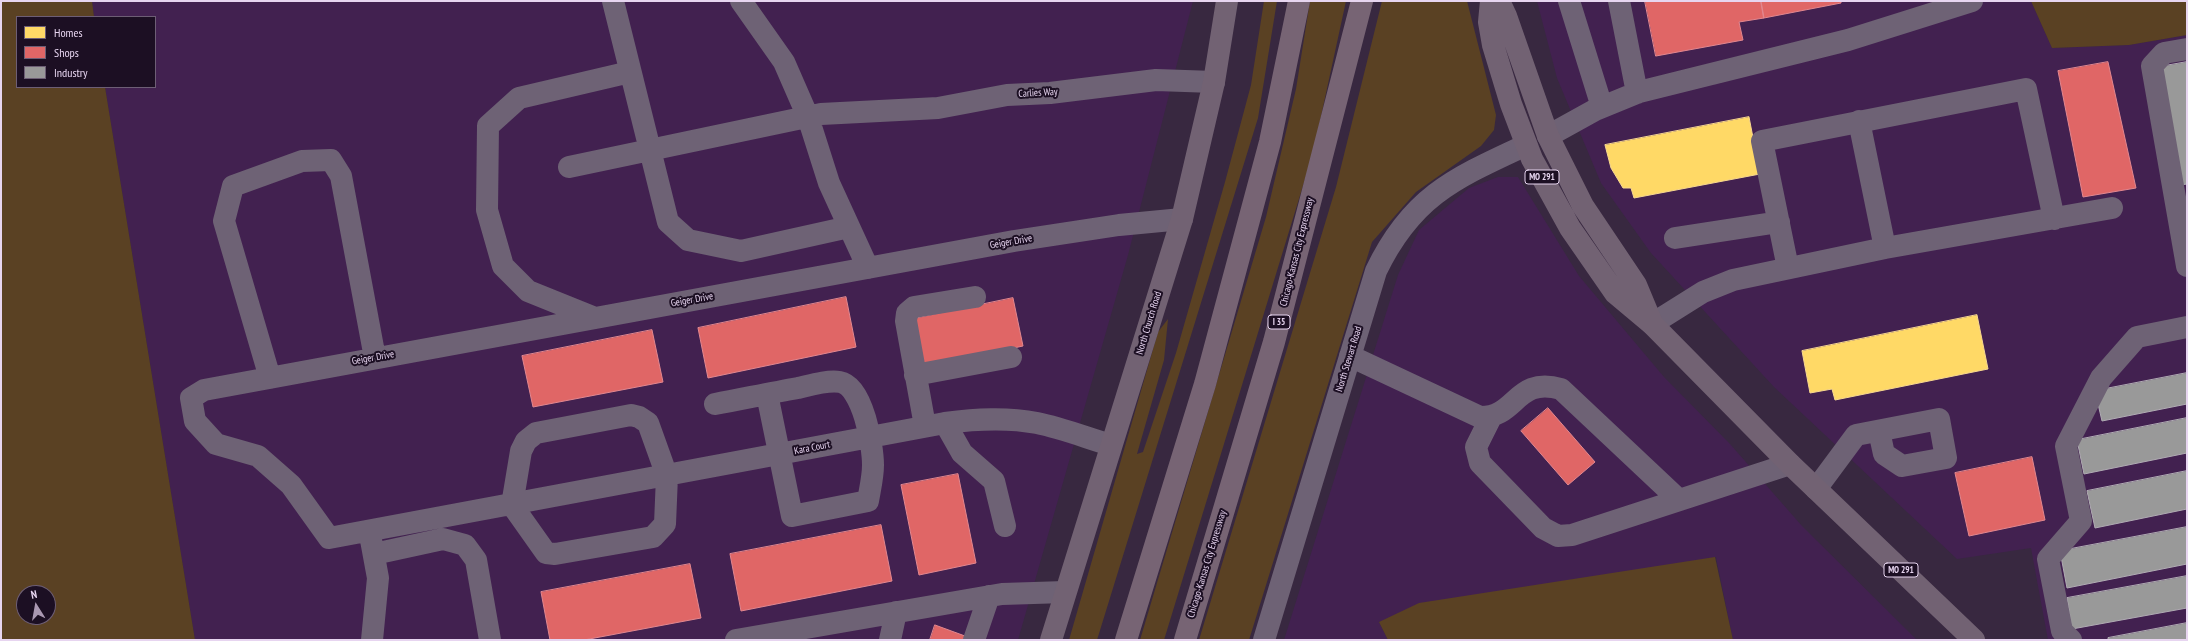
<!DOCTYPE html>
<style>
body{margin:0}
#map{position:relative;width:2188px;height:641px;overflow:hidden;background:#382840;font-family:"PT Sans Narrow",sans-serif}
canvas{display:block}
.frame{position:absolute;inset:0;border:2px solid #e7d5f0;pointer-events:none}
.legend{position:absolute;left:16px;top:16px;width:140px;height:72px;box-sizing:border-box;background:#1c0f23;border:1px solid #6d5e75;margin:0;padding:5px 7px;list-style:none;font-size:12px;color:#e7d5f0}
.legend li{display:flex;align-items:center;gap:8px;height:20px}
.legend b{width:20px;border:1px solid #6d5e75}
.north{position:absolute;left:16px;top:585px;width:40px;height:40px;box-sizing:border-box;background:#1c0f23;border:1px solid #6d5e75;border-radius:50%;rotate:349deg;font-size:11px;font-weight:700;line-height:16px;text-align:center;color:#e7d5f0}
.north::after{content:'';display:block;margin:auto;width:14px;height:18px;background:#aa98b2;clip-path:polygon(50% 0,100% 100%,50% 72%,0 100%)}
</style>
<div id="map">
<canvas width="2188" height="641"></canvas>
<div class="frame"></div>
<ul class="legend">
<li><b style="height:11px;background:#ffd966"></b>Homes</li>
<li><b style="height:11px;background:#e06666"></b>Shops</li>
<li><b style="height:11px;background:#999"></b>Industry</li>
</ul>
<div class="north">N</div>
</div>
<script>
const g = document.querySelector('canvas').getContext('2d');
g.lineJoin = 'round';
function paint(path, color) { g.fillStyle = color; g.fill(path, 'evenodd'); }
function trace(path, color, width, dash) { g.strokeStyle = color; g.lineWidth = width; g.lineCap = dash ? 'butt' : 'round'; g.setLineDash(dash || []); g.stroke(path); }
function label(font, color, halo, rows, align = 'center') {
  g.font = font + ' "PT Sans Narrow",sans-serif'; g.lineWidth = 4; g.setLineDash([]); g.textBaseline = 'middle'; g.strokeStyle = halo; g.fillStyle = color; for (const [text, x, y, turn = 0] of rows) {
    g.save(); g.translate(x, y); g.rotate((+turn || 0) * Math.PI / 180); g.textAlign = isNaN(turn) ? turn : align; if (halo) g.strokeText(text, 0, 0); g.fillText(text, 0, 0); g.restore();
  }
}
paint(new Path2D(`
 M92,1H1193L1128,255L1018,640H195L105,87H155V17H94Z
 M1537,1H2031L2052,48L2129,45L2187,35V640H2048L2031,548L1957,559L1774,387L1651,253L1601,183L1557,78Z
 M1498,177H1518L1579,276L1664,377L1730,444L1802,526L1917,640H1733L1716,557L1379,622L1388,640H1284L1398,275L1419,230L1469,188Z`), '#422150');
paint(new Path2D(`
 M1,1H92L94,17H17V87H105L195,640H1ZM24,593H48V617H24Z
 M1264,1H1277L1258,118L1097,640H1069L1158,332L1168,319L1164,360L1137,454L1143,452L1176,353L1225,182L1251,85Z
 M1310,1H1346L1313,153L1164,640H1140L1266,217L1296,89Z
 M1382,1H1467L1496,115L1494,130L1481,146L1416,192L1372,242L1249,640H1199L1336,187Z
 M2031,1H2187V35L2129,45L2052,48Z
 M1715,557L1733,640H1388L1379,622L1419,603Z`), '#5a4123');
const homes = new Path2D(`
 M1749,117L1760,174L1634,198L1631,188H1623L1611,168L1605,145Z
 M1977,315L1988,369L1835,400L1832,389L1810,393L1802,351Z`);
paint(homes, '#ffd966');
trace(homes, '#f8d88f', 1);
const shops = new Path2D(`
 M1645,1H1761L1764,18L1739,22L1743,40L1656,56Z
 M1761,1H1841V3L1764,18Z
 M2108,62L2136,188L2083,197L2058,71Z
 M846,297L856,347L708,378L698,328Z
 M1013,298L1023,346L924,367L913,319Z
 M652,330L663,382L533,407L522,356Z
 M1548,408L1595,462L1568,485L1521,431Z
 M2032,457L2045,520L1969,536L1955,473Z
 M958,474L976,563L919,575L901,485Z
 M881,525L892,581L741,611L730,554Z
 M690,564L701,618L584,640H550L541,592Z
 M935,625L965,636L964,640H930Z`);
paint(shops, '#e06666');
trace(shops, '#e2878f', 1);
const industry = new Path2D(`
 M2187,62V184L2180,185L2159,67Z
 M2187,373V404L2102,421L2095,391Z
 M2187,418V453L2084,474L2077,440Z
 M2187,471V509L2095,528L2087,491Z
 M2187,527V564L2067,588L2060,551Z
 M2187,576V608L2072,629L2067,598Z
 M2187,623V640H2108V638Z`);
paint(industry, '#999');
trace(industry, '#b0abb3', 1);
trace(new Path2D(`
 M613,1L668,222L688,240L741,251L849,227
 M741,1L784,62L808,117L829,183L868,268
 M1569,1L1602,107
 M1619,1L1637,93
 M2187,49L2164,53L2152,66L2187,266
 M1859,121L1885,248
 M1548,136L1595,110L1639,92L1848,40L1972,1
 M569,167L821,114L938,108L1007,95L1050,93L1156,80L1214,82
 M1675,238L1779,222
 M1788,268L1762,141L2026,89L2054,219
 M595,318L528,291L503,266L487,210L488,126L519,98L630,72
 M1652,324L1703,292L1733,280L1885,248L2112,208
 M1350,356L1480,417C1517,418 1515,376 1561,389L1679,500
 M915,375L1011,357
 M270,378L224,221L233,186L302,161L331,160L341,176L375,358
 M715,404C742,399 770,393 798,388C811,385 827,380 840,382C863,386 873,446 873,465C873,477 870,489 868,501L792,516L767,394
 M631,415L639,417L648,423L667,476L665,524L653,537L555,554L546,553L512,505L521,451L526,441L536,433Z
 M1491,417L1476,447L1480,463L1543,528L1558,536L1572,535L1790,464
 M945,423L962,453L994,481L1005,526
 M925,426L906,321L907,313L914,307L975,297
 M1111,445C1087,438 1062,428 1037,423C1006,417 976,419 945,423L329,538L291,485L258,456L216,444L195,421L191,398L204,390L1014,241L1119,225L1182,219
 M1816,489L1856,435L1939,419L1946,458L1902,466L1884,454L1879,431
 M371,540L378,578L372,640
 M374,554L443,539L465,545L476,560L490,640
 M736,640L1002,594L1065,592
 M890,640L896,612
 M974,640L989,596
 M1264,640L1376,271C1412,196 1455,178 1526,145
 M2071,640L2062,631L2048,559L2081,521L2066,446L2101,378L2137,337L2187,327`), '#6e6275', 22);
trace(new Path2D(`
 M1491,1L1489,22L1493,45L1511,104L1532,159L1570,228L1615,293L1652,324L1790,464L1974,640
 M1499,1L1506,16L1548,136L1583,206L1636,285L1651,321
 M1051,640L1182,219L1214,82L1227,1`), '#726273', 22);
trace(new Path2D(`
 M1126,640L1205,384L1270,142L1299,1
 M1185,640L1274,342L1362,1`), '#776474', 22);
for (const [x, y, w] of [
 [1542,177,34],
 [1279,322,22],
 [1901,570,34]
]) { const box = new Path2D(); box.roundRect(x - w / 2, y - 7, w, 14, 3); g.fillStyle = '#1c0f23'; g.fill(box); trace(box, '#e7d5f0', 1); }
label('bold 9px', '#e7d5f0', null, [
 ["MO 291",1542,177],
 ["I 35",1279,322],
 ["MO 291",1901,570]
]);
label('10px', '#e7d5f0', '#1c0f23', [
 ["Carlies Way",1038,93,-3],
 ["Geiger Drive",1011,242,-10],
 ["Chicago-Kansas City Expressway",1297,252,-76],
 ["Geiger Drive",692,300,-10],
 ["North Church Road",1149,323,-73],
 ["Geiger Drive",373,358,-10],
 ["North Stewart Road",1349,359,-73],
 ["Kara Court",812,448,-11],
 ["Chicago-Kansas City Expressway",1207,564,-73]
]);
</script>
